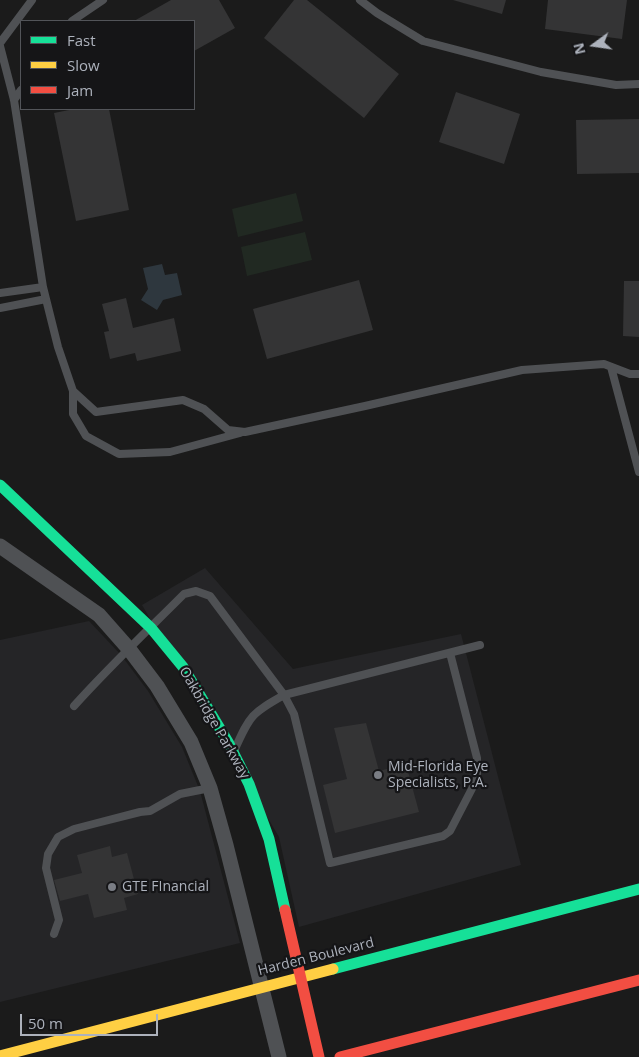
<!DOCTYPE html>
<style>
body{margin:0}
#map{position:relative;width:639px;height:1057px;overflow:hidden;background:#1b1b1b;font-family:"Open Sans",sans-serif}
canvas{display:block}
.legend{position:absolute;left:20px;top:20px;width:175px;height:90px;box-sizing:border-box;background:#151517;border:1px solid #525459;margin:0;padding:6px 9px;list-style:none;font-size:15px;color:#adb2bc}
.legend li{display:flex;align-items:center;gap:10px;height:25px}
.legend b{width:25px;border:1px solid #525459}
.north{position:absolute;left:569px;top:20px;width:50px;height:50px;-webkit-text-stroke:4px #151517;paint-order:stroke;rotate:256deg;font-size:14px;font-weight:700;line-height:20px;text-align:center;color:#adb2bc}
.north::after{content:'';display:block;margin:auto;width:18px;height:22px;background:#adb2bc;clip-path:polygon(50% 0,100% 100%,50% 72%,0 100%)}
.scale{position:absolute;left:20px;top:1014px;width:138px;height:22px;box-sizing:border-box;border:2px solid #adb2bc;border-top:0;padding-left:6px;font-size:15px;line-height:18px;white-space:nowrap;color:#adb2bc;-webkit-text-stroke:4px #151517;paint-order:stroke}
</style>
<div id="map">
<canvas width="639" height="1057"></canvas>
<ul class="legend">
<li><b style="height:6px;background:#16e098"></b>Fast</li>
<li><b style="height:6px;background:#ffcf43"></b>Slow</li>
<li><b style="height:6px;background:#f24e42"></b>Jam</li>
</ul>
<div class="north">N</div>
<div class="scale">50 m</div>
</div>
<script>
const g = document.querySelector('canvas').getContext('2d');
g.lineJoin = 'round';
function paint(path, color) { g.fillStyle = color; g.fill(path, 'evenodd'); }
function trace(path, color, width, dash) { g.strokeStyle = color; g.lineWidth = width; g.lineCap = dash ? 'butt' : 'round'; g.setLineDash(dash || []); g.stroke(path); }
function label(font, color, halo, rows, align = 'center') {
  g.font = font + ' "Open Sans",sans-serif'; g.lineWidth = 4.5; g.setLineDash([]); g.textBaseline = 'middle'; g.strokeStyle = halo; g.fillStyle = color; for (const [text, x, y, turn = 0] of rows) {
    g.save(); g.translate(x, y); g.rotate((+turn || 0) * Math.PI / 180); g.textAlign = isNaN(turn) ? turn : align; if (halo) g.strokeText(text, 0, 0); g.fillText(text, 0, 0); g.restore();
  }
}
paint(new Path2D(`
 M205,568L293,669L461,634L521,865L299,927L279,837L142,605Z
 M89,621L121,655L148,691L182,747L200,791L240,943L0,1002V640Z`), '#252527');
paint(new Path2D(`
 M296,193L303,221L238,237L232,209Z
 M305,232L312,260L247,276L241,247Z`), '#212922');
paint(new Path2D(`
 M162,264L165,275L177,273L182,295L163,300L157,310L141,300L148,289L143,268Z`), '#2e373e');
paint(new Path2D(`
 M171,0H219L235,28L194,51V21H134Z
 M294,0H307L399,74L364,118L264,38Z
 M453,0H506L502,14Z
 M548,0H627L622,39L545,29Z
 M456,92L520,114L504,164L439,142Z
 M74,109H109L129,210L76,221L54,113Z
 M639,119V173L577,174L576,120Z
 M359,280L373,330L267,359L253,309Z
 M624,281H639V337L623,336Z
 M126,298L133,328L174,318L181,351L137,361L135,353L110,359L104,332L109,331L102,304Z
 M366,723L379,771L406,764L419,812L335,833L323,785L347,779L334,728Z
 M110,846L112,857L127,853L138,894L124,898L127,910L94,918L88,894L60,901L54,880L82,873L77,855Z`), '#343435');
trace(new Path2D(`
 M360,0L377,13L423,41L541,72L616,85L639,84
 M72,21L103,0
 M0,43L32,0
 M0,46L14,100L43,287L58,347L73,391L96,412L183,400L204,409L228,430L245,432L365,406L522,370L604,364L630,374H639
 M14,100L21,90
 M0,293L43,287
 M0,308L46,299
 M611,367L639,472
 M73,391V414L86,436L119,454L170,452L240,433
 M74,706C109,667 147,631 184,594L196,591L210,596L284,695L294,714L330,863L443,836L450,831L477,779V758L450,653
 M235,749C250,715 252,713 284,695L480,645
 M54,934L59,920L46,868L48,854L58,837L74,829L97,823L140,812L150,811L180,794L210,788`), '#4f5154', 8);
trace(new Path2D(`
 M0,546L99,615L129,649L157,686L191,742L210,788L226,845L279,1057`), '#4f5154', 15);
trace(new Path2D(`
 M0,485L151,628L183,667L228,742L249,784L269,839L285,910
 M333,969L639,889`), '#16e098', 11);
trace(new Path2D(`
 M0,1056L333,969`), '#ffcf43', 11);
trace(new Path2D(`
 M285,910L319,1057
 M340,1057L639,980`), '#f24e42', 11);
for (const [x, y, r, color] of [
 [378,775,5,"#7a7d84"],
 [112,887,5,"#7a7d84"]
]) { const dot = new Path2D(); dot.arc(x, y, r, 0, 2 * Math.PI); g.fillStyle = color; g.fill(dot); trace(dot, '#151517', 2); }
label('14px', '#adb2bc', '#151517', [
 ["Oakbridge Parkway",214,723,60],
 ["Harden Boulevard",316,957,-14]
]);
label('14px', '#adb2bc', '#151517', [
 ["Mid-Florida Eye",388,767],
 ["Specialists, P.A.",388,783],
 ["GTE FInancial",122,887]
], 'left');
</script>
